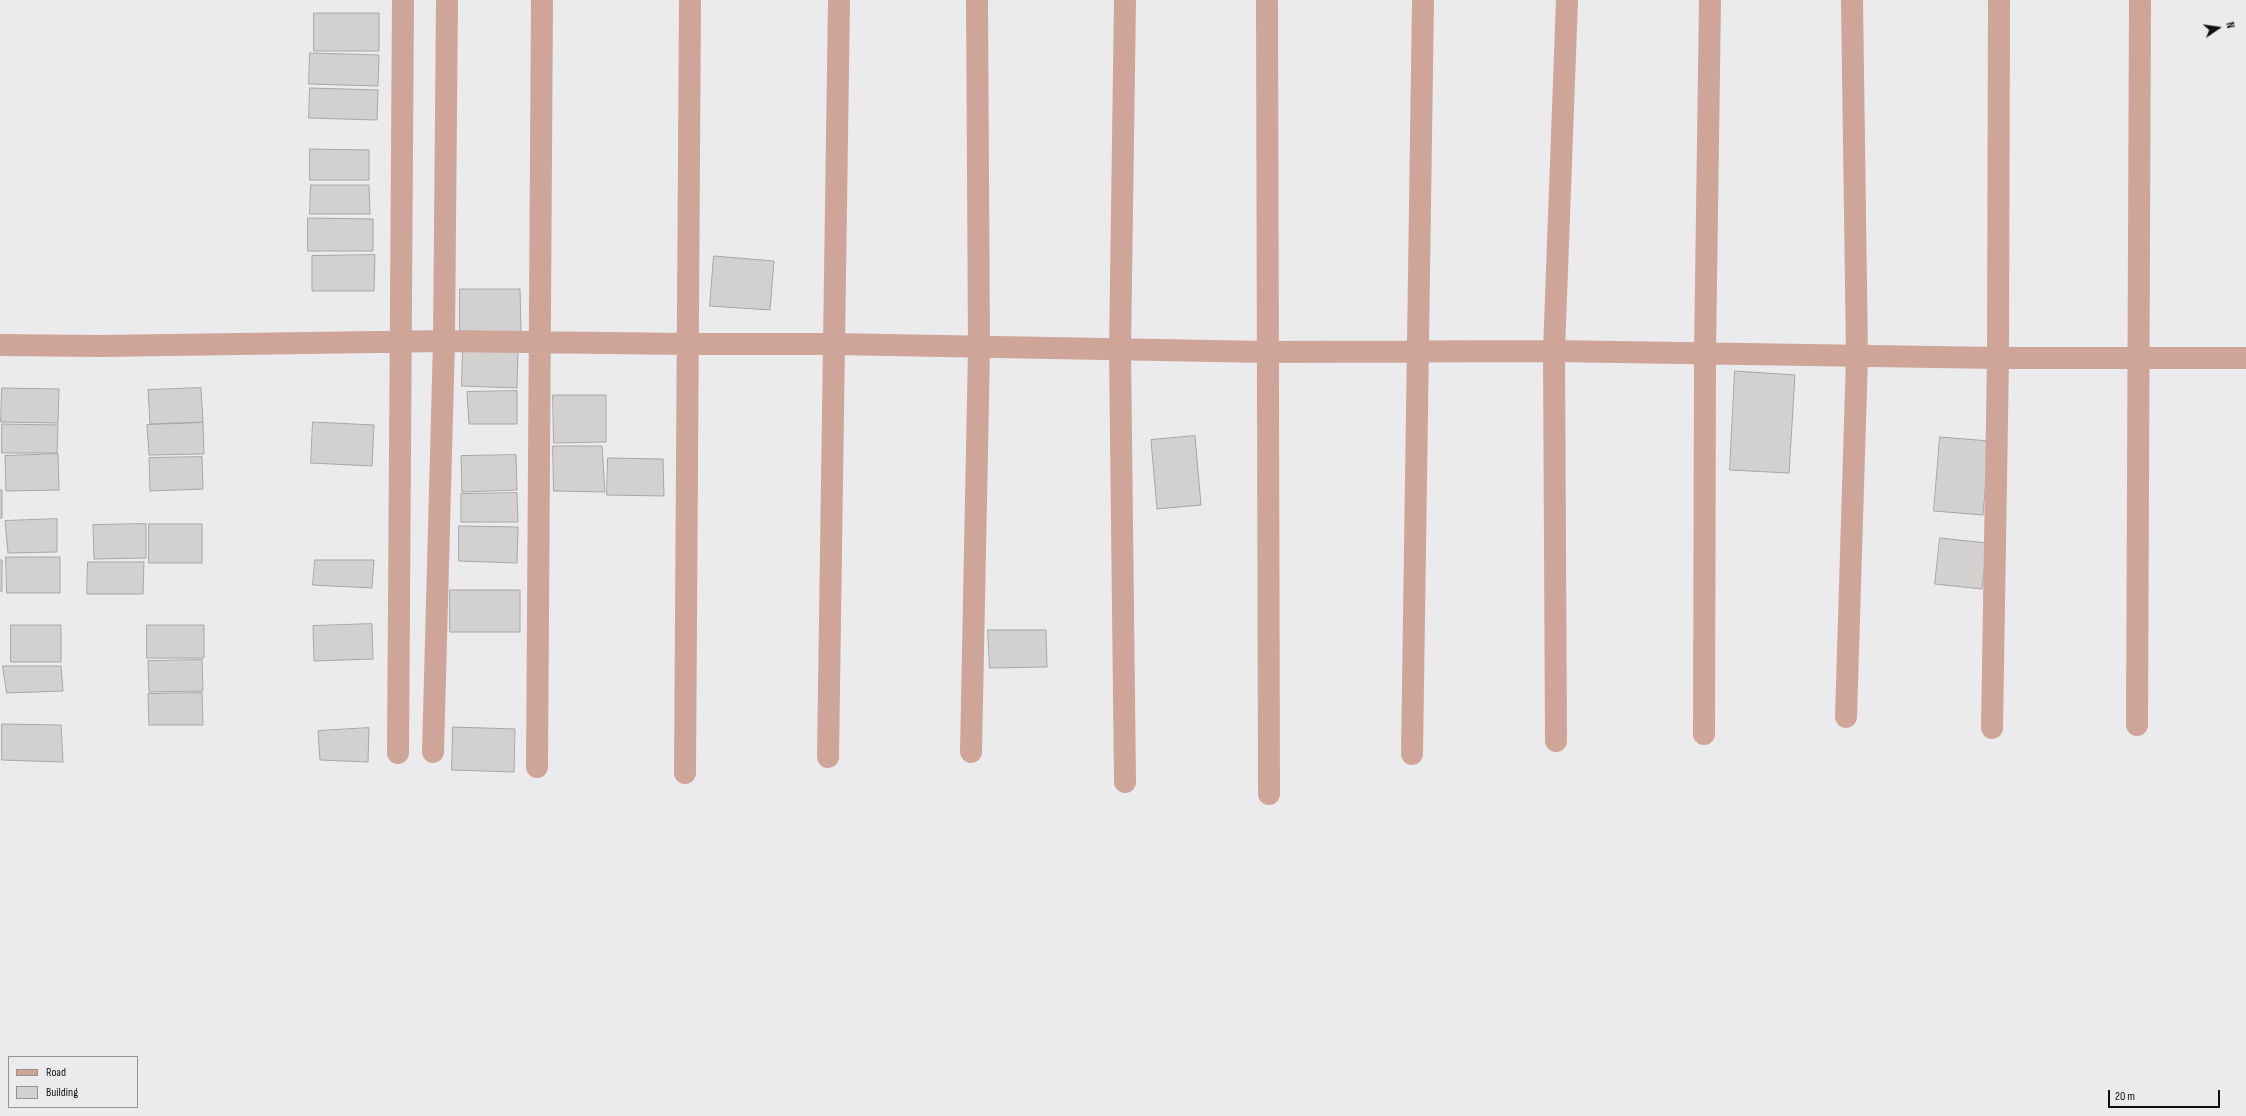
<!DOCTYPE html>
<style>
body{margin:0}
#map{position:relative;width:2246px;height:1116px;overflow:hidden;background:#ebebed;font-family:"Sofia Sans Condensed",sans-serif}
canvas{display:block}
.legend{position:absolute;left:8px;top:1056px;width:130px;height:52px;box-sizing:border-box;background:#ebebed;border:1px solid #939394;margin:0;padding:5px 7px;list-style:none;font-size:12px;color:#0f0f0f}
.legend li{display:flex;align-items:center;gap:8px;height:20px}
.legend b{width:20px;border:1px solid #939394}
.north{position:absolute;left:2198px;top:8px;width:40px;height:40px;-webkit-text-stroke:3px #ebebed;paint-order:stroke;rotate:77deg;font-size:11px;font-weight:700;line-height:16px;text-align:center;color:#0f0f0f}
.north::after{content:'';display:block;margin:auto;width:14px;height:18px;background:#0f0f0f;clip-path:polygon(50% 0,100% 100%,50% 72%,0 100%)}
.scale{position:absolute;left:2108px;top:1090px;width:112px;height:18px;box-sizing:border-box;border:2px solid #0f0f0f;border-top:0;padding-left:5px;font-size:12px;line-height:14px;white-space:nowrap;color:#0f0f0f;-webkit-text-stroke:3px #ebebed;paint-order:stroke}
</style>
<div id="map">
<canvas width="2246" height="1116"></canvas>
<ul class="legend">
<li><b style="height:5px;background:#cfa499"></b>Road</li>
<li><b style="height:11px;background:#d3d1d0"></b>Building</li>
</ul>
<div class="north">N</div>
<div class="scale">20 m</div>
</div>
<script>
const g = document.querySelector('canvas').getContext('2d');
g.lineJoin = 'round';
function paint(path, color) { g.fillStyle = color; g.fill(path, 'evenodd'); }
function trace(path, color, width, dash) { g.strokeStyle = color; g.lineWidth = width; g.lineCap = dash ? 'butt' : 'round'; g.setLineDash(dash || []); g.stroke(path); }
const building = new Path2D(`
 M314,13H379V51H314Z
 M310,53L379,55L378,86L309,84Z
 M310,88L378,90L377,120L309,118Z
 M310,149L369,150V180H310Z
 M311,185H369L370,214H310Z
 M308,218L373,219V251H308Z
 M375,255L374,291H312V256Z
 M714,256L774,261L770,310L710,306Z
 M460,289H520L521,333L460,331Z
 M463,351L518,352L517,388L462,386Z
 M1735,371L1795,375L1789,473L1730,470Z
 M2,388L59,389L58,423L1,422Z
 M201,388L203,422L150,424L148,390Z
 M517,391V424H469L467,392Z
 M553,395H606V442L554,443Z
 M313,422L374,425L372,466L311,463Z
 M203,423L204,454L149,455L147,425Z
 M2,424L58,425L57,453H2Z
 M1195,436L1201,505L1157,509L1151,440Z
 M1940,437L1989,441L1983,515L1934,511Z
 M553,446H602L605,492L554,491Z
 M58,454L59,490L6,491L5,456Z
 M516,455L517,490L462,492L461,456Z
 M202,457L203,489L150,491L149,458Z
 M608,458L663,459L664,496L607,495Z
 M0,490H2V518H0Z
 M517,493L518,522H461V494Z
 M57,519V552L8,553L5,521Z
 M146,524V558L94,559L93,525Z
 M149,524H202V563H149Z
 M459,526L518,527L517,563L459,561Z
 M1940,538L1987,543L1982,589L1935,584Z
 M6,557H60V593H7Z
 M0,560H2V591H0Z
 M315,560H374L372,588L313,585Z
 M88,562H144L143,594H87Z
 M450,590H520V632H450Z
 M372,624L373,659L314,661L313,626Z
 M11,625H61V662H11Z
 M147,625H204V658H147Z
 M988,630H1046L1047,667L990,668Z
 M202,660L203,691L149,692L148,661Z
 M3,666H61L63,691L7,693Z
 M202,693L203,725H149L148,694Z
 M2,724L61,725L63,762L2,760Z
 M453,727L515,729L514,772L452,770Z
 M369,728L368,762L320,760L318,731Z`);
paint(building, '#d3d1d0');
trace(building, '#a8a6a5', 1);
trace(new Path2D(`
 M1267,0L1269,794
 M0,345L100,346L444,341L688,344H834L1267,352L1554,351L1998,358H2246
 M1846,717L1857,356L1852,0
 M2137,725L2140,0
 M1992,728L1998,358L1999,0
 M1704,734L1705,353L1710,0
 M1556,741L1554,351L1567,0
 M433,752L444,341L447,0
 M971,752L979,348L977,0
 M398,753L403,0
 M1412,754L1423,0
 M828,757L839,0
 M537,767L542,0
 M685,773L690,0
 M1125,782L1120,350L1125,0`), '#cfa499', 22);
</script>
